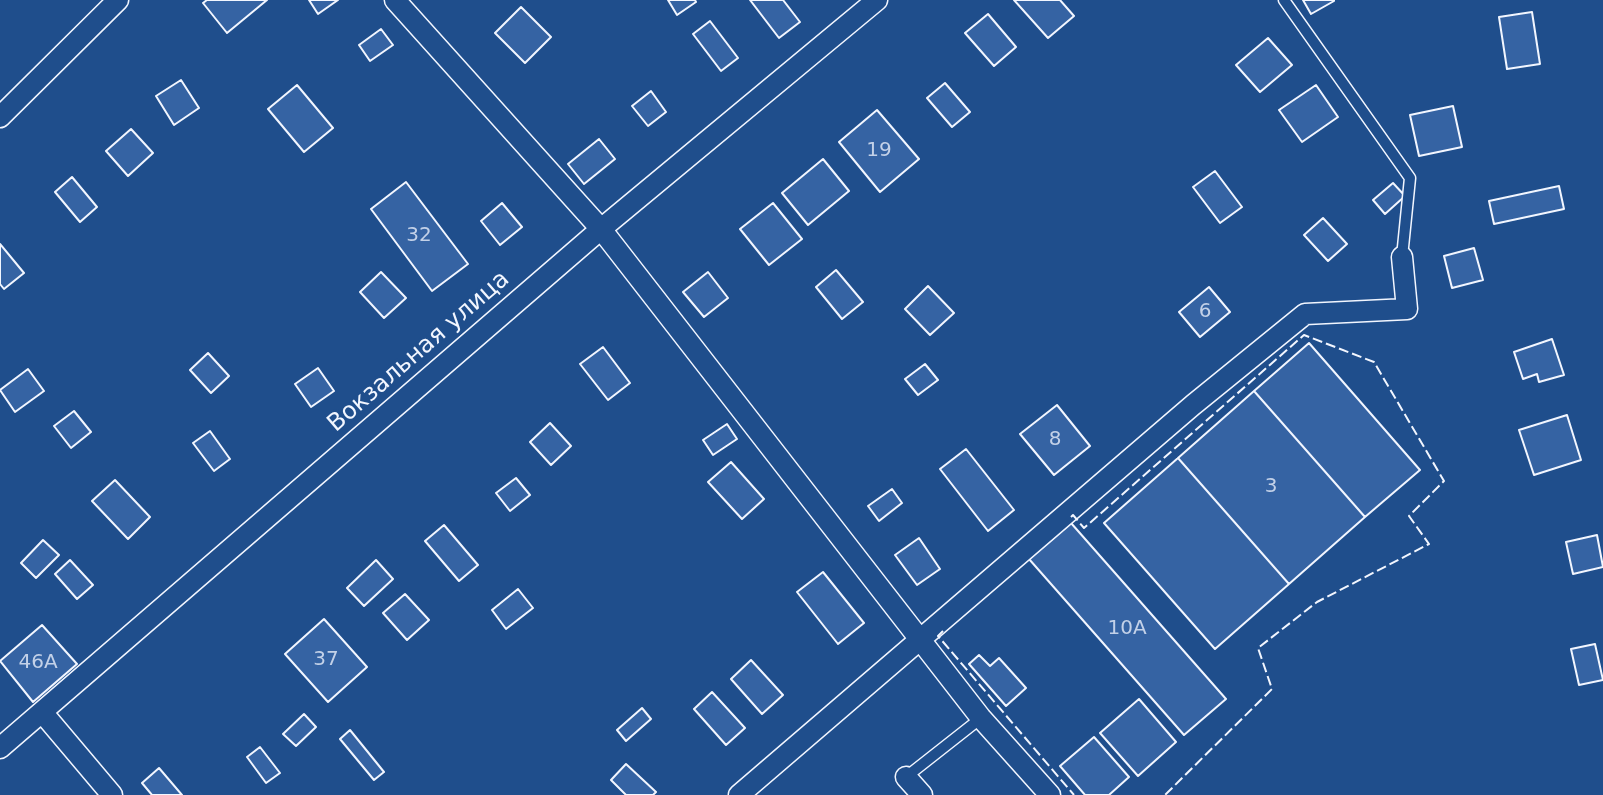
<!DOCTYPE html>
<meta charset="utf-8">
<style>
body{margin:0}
canvas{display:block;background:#1f4e8c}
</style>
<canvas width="1603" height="795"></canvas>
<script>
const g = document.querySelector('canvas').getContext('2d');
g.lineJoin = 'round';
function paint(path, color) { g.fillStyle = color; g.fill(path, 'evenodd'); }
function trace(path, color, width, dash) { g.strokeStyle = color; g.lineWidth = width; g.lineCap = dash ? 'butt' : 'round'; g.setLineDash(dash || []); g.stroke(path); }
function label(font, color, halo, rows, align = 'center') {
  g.font = font + ' "DejaVu Sans",sans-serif'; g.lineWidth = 6; g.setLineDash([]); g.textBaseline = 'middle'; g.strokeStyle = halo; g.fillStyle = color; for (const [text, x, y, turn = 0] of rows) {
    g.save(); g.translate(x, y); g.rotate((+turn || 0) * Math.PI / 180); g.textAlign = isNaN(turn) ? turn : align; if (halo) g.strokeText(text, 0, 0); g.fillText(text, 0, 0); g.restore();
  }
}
const building = new Path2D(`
 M207,0H267L227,33L203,3Z
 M309,0H338L318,14Z
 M668,0H695L696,2L677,15Z
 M750,0H783L800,22L779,38Z
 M1014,0H1060L1074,16L1048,38Z
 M1303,0H1334V1L1311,14Z
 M521,7L551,37L525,63L495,33Z
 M1532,12L1540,64L1507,69L1499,17Z
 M988,14L1016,47L994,66L965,33Z
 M710,21L738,58L721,71L693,34Z
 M381,29L393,45L370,61L359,45Z
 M1268,38L1292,65L1260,92L1236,65Z
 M181,80L199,108L174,125L156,96Z
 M945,83L970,112L952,127L927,98Z
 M297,85L333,128L304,152L268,109Z
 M1316,85L1338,117L1302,142L1279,110Z
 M651,91L666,112L648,126L632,106Z
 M1453,106L1462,147L1419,156L1410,115Z
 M877,110L919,159L880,192L839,142Z
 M131,129L153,153L128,176L106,151Z
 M599,139L615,159L584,184L568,164Z
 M823,159L849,191L808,225L782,193Z
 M1215,171L1242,207L1220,223L1193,187Z
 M72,177L97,207L80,222L55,192Z
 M406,182L468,264L432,291L371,209Z
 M1393,183L1405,196L1385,214L1373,200Z
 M1559,186L1564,209L1494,224L1489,201Z
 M502,203L522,227L500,245L481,221Z
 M773,203L802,239L769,265L740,229Z
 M1323,218L1347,244L1328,261L1304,235Z
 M0,244L24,273L4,289L0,284Z
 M1474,248L1483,280L1452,288L1444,256Z
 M836,270L863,302L842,319L816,287Z
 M381,272L406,298L384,318L360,292Z
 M708,272L728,298L704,317L683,292Z
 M928,286L954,313L930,335L905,309Z
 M1209,287L1230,312L1200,337L1179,312Z
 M1552,339L1564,375L1539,382L1537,374L1523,379L1514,352Z
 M1309,343L1420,470L1365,517L1254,391Z
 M603,347L630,383L608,400L580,364Z
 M208,353L229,376L211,393L190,370Z
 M925,364L938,380L918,395L905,379Z
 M318,368L334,391L311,407L295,384Z
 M28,369L44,391L15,412L0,390Z
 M1254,391L1365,517L1289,584L1178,458Z
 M1057,405L1090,446L1054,475L1020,434Z
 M74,411L91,432L71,448L54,426Z
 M1567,415L1581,460L1534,475L1519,430Z
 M550,423L571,446L551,465L530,442Z
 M727,424L737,439L713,455L703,440Z
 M210,431L230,459L214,471L193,443Z
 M966,449L1014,510L988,531L940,469Z
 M1178,458L1289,584L1215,649L1104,523Z
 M731,462L764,499L742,519L708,482Z
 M516,478L530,495L510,511L496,493Z
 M115,480L150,517L128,539L92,501Z
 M892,489L902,503L879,521L868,506Z
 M1071,523L1226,699L1184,735L1029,559Z
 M444,525L478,565L459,581L425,541Z
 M1597,535L1603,567L1573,574L1566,542Z
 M919,538L940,569L917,585L895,555Z
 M43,540L59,555L36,578L21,563Z
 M70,560L93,585L77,599L55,574Z
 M376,560L393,579L364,606L347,588Z
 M823,572L864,623L838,644L797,592Z
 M518,589L533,608L506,629L492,610Z
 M405,594L429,620L407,640L383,613Z
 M324,619L367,667L328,702L285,654Z
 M42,625L77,664L33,702L0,661Z
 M1595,644L1603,680L1579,685L1571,649Z
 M979,655L990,666L999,658L1026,688L1006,706L969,664Z
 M751,660L783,695L762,714L731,679Z
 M712,692L745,728L726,745L694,709Z
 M1139,699L1176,742L1138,776L1100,733Z
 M642,708L651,719L626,741L617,730Z
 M304,714L316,727L296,746L283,734Z
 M350,730L384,772L374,780L340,739Z
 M1094,737L1129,777L1109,795H1085L1060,766Z
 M260,747L280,773L266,783L247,757Z
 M626,764L656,792L653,795H626L611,780Z
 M159,768L182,795H152L142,783Z`);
paint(building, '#3563a3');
trace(building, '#f2f6ff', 2);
const service = new Path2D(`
 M1284,0L1410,178L1402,257
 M906,777L981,718`);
const minor = new Path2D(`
 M395,0L601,229L981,718L1050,795
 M0,117L118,0
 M42,712L112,795
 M0,748L601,229L877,0
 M906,777L922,795
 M739,795L1193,405L1305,314L1407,309L1402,257`);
trace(service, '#f2f6ff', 13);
trace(minor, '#f2f6ff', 23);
trace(service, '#1f4e8c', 10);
trace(minor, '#1f4e8c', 20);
trace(new Path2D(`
 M1071,517L1073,515L1084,528L1304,335L1374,362L1444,481L1409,516L1429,544L1317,602L1258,648L1272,689L1165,795
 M943,631L938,636L1074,795`), '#f2f6ff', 2, [10, 4]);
label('20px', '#c3d1e8', null, [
 ["19",879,151],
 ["32",419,236],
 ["6",1205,312],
 ["8",1055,440],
 ["3",1271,487],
 ["10А",1127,629],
 ["37",326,660],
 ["46А",38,663]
]);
label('24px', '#f2f6ff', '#1f4e8c', [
 ["Вокзальная улица",419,352,-41]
]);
</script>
